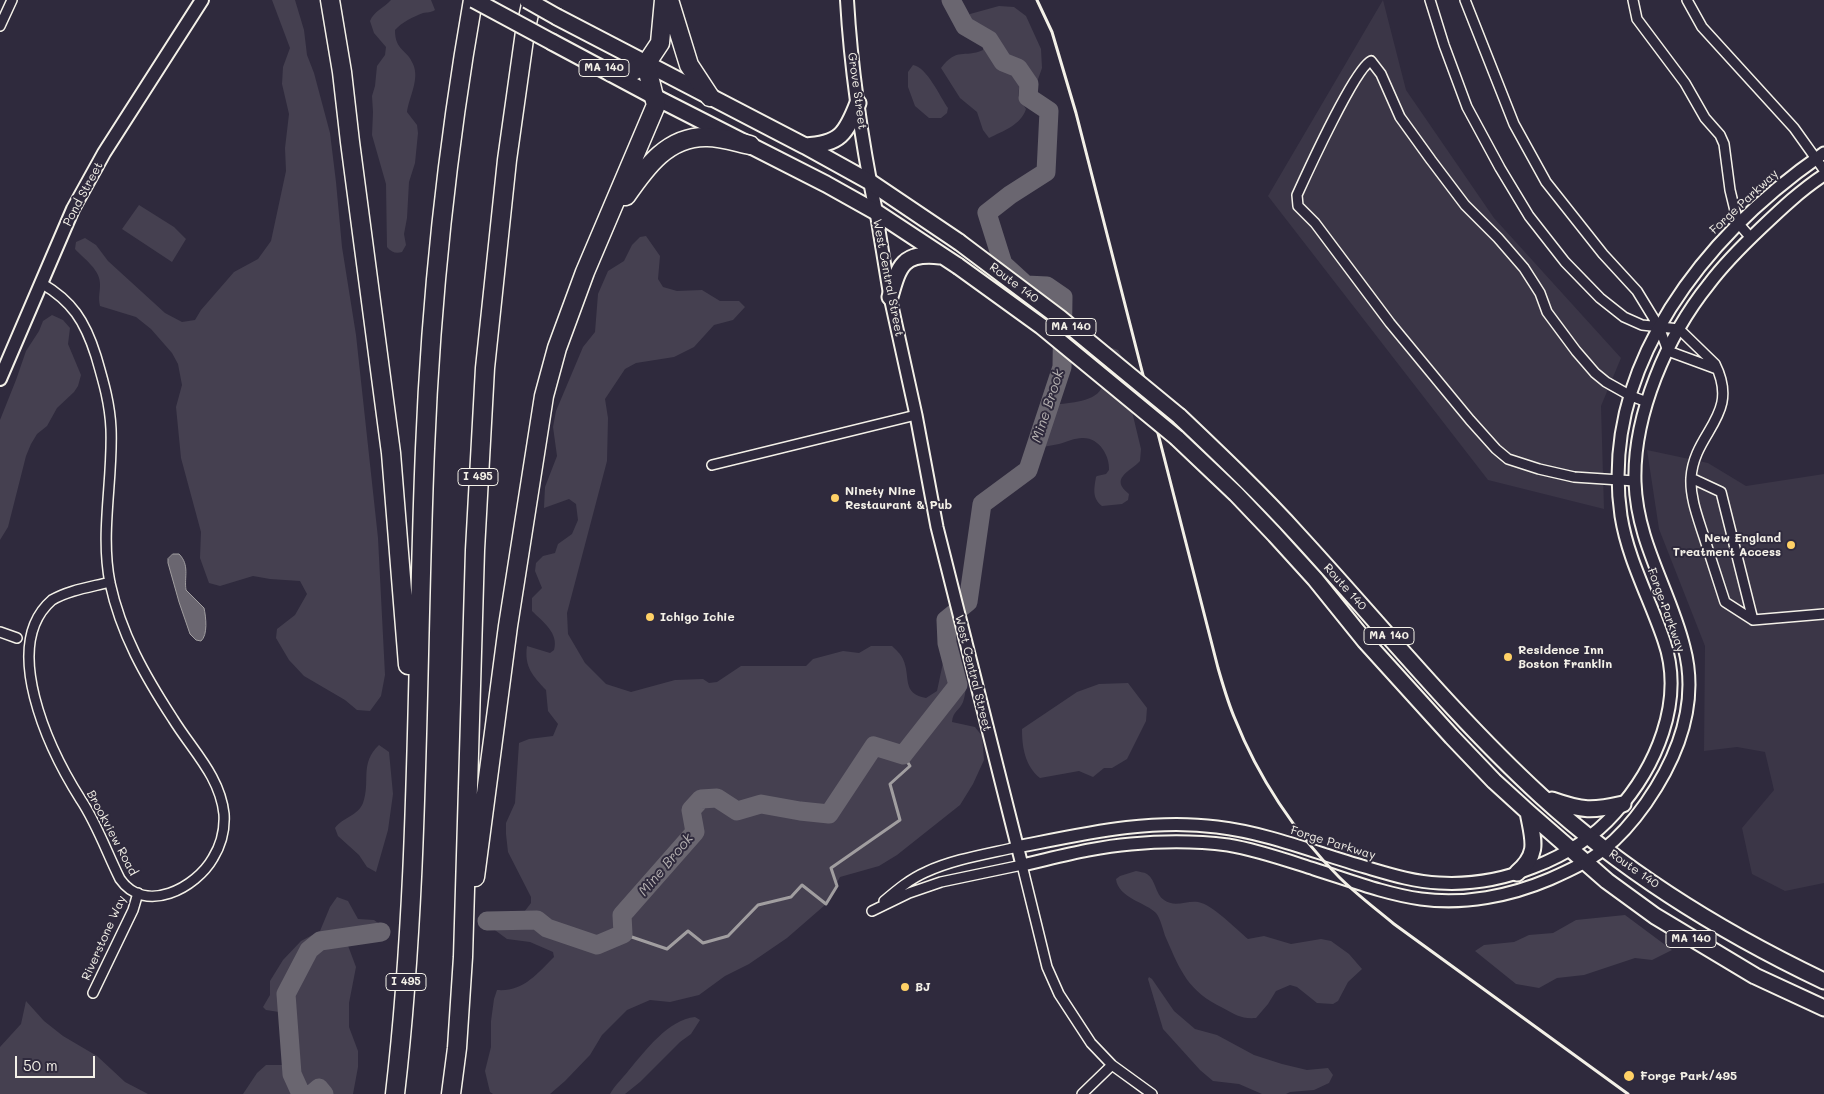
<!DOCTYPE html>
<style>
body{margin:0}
#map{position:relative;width:1824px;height:1094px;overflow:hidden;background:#2f2a3d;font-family:Mali,sans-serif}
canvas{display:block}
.scale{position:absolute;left:15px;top:1056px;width:80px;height:22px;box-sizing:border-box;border:2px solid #f4f1e8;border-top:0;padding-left:6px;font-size:15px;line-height:18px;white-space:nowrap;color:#f4f1e8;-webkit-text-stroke:4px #2f2a3d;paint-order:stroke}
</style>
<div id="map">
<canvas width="1824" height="1094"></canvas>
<div class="scale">50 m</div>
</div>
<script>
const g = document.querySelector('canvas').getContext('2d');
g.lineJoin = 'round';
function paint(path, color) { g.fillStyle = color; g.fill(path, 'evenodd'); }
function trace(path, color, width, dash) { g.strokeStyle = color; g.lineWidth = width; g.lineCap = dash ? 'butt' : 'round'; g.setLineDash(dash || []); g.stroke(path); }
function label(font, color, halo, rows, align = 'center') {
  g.font = font + ' Mali,sans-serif'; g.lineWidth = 4; g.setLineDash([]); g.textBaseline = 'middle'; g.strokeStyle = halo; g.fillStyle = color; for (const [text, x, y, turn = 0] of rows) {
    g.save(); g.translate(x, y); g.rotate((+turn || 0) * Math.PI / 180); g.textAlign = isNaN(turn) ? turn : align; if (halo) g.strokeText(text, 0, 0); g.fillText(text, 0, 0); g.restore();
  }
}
paint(new Path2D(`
 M1383,0L1406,90L1494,218L1621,358L1601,406L1604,509L1488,480L1268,196Z
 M1647,450L1708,463L1746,486L1824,474V883L1785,891L1752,874L1742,828L1774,790L1765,752L1737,747L1704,751L1705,646L1659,529Z`), '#3b3647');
paint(new Path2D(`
 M272,0H295L304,30L307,55L314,73L330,133L336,182L342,247L356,335L378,538L385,675L381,696L370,711L357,710L345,700L304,676L289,660L276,638L277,629L295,615L307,594L300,581L270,579L253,576L220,586L209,583L200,558L201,532L181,458L176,407L182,385L178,364L172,353L151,329L136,317L100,306C98,297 100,293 100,285C101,270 84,259 75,249L76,242L85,238L96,245L108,261L165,313L182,322L195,320L201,310L234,272L258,259L271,241L286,171L285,148L289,114L282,84L283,67L290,48Z
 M391,0H431L435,10C430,13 428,12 423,13C413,17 402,22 395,30C395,51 407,49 413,64C420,79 409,97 407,112L417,125L418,133L415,163L409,182L407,218L404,234L406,245L402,252C396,254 391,252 387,247L386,184L372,135L373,112L372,96L375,86L377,66L385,55L386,47L374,33L370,21C374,11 384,8 391,0Z
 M999,6L1014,7L1026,16L1041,49L1042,68L1036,85L1019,89L1018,96L1026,109C1021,125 1003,131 989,138L983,130L977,112L960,98L941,68C958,46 963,59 983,50C985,40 974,30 968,23L970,14Z
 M913,65C927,67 940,97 948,108L947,113L941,118H929L915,106L908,87V72Z
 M139,205L174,227L186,239L172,262L122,229Z
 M646,236L660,256L658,279L663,287L677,291L702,290L720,301H739L745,307L733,320L714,325L694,347L674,357L636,363L625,369L605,399L608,418L607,461L567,613L568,634L585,663L606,684L631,692L675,680L703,679L709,683L717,682L741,666H806L813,659L843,651L859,653L871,646H892C896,650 901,654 903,659C911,676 901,694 926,698L937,691L944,658L956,646C962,665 970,683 963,702C959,711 953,711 952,722L975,727L982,736L984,760L973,784L960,805L897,855L879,866L840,877L825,905L787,938L749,964L725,976L699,995L670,1002L650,1000L627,1010L602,1035L590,1055L565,1081L550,1094H493L490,1092L485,1071L491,1047V1021L494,999L497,990C523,992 537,974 554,957L553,952L530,942L507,939L488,925L499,914L521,916L531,903V897L508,852L506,834V823L515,803L519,743L529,739L553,736L558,724L548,711L546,690C533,676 524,667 527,646L550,653L554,650C559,633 543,622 532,611V598L542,588L535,571L536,563L543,556L555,553L558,544L572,534L578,520L576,504L569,499L544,508L545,487L557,456L553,427L556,411L583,347L595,332L598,294L608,271L624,261L632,245L640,237Z
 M52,315L63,320L70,328L68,344L81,375L78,386L74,392L57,408L47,426L37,434L31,444L26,456L8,527L0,540V420L16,380L26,351L39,331L43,321Z
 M1112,348L1118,350L1123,359L1129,399L1141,449L1140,461C1130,472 1109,478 1129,494L1128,500L1122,504L1102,506C1092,498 1094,489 1096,477L1097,476L1106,474L1109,470C1110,456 1099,437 1082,438C1075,438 1066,442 1059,444C1050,446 1041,447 1032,448L1040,423L1051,405C1065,403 1093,403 1101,389C1110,377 1093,354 1112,348Z
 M1128,683L1147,708L1146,721L1127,759L1112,768H1104L1093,777L1079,771L1040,778C1025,766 1022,747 1022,729L1077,692L1099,684Z
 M379,745L389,752L393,794L388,830L376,872L367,867L359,855L338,836L335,828C343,817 358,816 363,803C371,781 359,764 379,745Z
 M1136,871C1139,872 1144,872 1147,874C1156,880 1155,894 1164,900C1175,908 1187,900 1198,902C1212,904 1236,929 1248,939L1264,936L1291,944L1321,939L1331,941L1349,954L1362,969L1348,982L1338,1001L1333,1004L1317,1003L1297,987L1290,985L1276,991L1268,1004L1256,1018C1241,1019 1236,1015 1223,1008C1188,991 1181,972 1166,938C1163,931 1161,919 1156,913C1147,903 1118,898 1116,879L1120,876Z
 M337,897L348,901L358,919L374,920L384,927L381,933L351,940L347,943L356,967L349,1003V1027L358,1051V1067L353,1094H243L257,1073L266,1065H284C298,1051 284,1027 279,1012L266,1010L263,1007L270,995V981L283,960L301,941L320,931L330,907Z
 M1625,915L1672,950L1652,960L1635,958L1584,975L1557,978L1539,988L1516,984L1475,951L1484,945L1514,942L1529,935L1553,933L1576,920Z
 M1149,977L1152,979L1174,1011L1195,1029L1217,1035L1254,1055L1282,1064L1307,1070L1328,1068L1333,1075L1329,1083L1314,1090L1290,1092L1286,1094H1262L1239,1084L1213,1081L1200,1070L1163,1029L1148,979Z
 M26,1001L44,1021L63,1036L97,1056L125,1082L148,1094H0V1047L21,1024Z
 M695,1017L700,1020L691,1034L680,1042L640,1082L625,1094H610C615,1085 623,1078 629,1070C646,1050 668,1020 695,1017Z`), '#454050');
const water = new Path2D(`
 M173,554H179C190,565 184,577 186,590L204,608C206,617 208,635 201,641L196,640L190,634L179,602L168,563V559Z`);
paint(water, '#6a6670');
trace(water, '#a19ea0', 1);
trace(new Path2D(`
 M623,934L667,949L688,931L703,943L728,936L758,905L791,897L802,885L826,904L837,886L831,868L900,820L890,784L910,766L903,755`), '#a19ea0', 3);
trace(new Path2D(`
 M487,921L537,920L547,928L597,945L623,934L622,915L695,832L691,810L701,799L717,798L737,811L761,804L800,811L829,814L874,746L903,755L958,685L947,643L946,620L968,602L982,504L1028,470L1062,367L1063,297L1047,286L1026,285L1003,264L987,213L1010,195L1046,172L1049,111L1028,97L1029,84L1018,68L1003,62L989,40L965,26L951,0
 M301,1094L292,1074L286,994L309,950L320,941L381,932
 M312,1094L319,1088L324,1094`), '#6a6670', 19);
const minor = new Path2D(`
 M1430,0L1444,45L1467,107L1500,168L1529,216L1565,262L1600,298L1624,317L1642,325L1679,329L1715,364C1741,416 1694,431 1691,478C1690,498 1698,518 1704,537C1711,559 1718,581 1725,602L1753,620L1824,614
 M1465,0L1514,124L1546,182L1603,254L1637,291L1659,327L1668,351L1717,369
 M1633,0L1637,19L1685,83L1705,118L1720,135L1724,144L1730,190L1738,223L1751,238
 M1687,0L1702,27L1794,128L1824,170
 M0,26L12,0
 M41,283C72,301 85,321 96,356C103,380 110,403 111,429C113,480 100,533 110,583C121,634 145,676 173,719C192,750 220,776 224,814C225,830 221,845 213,858C196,888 145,915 120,879C107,853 97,824 81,800C48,748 0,645 52,600C69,590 91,587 110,582
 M712,465L916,415
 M1691,478L1721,492L1753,620
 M1635,481L1574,477L1539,469L1508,459L1496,449L1470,420L1390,323L1315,223L1298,206L1297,195C1307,173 1355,68 1371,61L1381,74L1400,117L1431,160L1465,205L1498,238L1524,268L1540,293L1547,312L1576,351L1595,373L1606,382L1631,396L1647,402
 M0,632L17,638
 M884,901C897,890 910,879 926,872C954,859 987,854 1017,847
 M872,911L909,893L941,882L1022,865L1047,967L1059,994L1091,1043L1112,1065L1152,1094
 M93,993L133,910L138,893
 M1082,1094L1112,1065`);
const tertiary = new Path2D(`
 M876,212L890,297L916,415L937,527L1022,865C1058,857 1094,847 1131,844C1162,841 1197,841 1228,845C1258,850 1286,860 1314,869C1349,880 1385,894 1421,899C1464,905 1510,896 1550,879C1568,871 1588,862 1604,849C1621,836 1634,820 1646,803C1678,757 1699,703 1684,647C1670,590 1637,543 1635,482C1633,415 1667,336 1709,284C1724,264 1742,246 1761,228C1781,209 1801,190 1824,175
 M1017,847C1083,834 1150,818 1217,827C1268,833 1316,853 1365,867C1389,874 1414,882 1439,883C1472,885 1504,879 1534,867C1565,855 1593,838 1615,813C1656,768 1685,701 1664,641C1650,599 1628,560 1621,516C1599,365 1707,234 1824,153`);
const secondary = new Path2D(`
 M847,0C851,71 862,143 876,212
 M0,379L73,209L104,153L202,0`);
const primary = new Path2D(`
 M557,17L805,146L870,182L959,242
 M552,42L655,97L826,184L876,212L958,266
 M805,146C840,144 846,134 858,103
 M890,297C899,265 903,252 940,256
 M1179,416C1220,455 1261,494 1299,536C1379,623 1454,716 1541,796C1624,872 1723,933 1824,981
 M1177,438L1236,494L1275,535L1315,579L1365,641L1452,737L1494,781L1528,812L1607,881L1655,916L1755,976L1824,1008
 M1552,800C1583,811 1592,811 1623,804
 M1517,873C1540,853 1533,840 1528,812`);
const motorway = new Path2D(`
 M330,0L342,72L350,142L391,453L408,665
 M669,0L689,65L710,97
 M611,72L633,71L646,64L660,43L664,0
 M626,196C646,167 668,136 707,137C721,137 736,142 750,145
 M475,877L508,626L544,396L557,348L585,272L656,105L646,64
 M395,1094C420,880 416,664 425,449C431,299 447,148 473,0
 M451,1094L457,1048L463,957L475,550L485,368L507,160L525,32L532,0`);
trace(minor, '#f4f1e8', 12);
trace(tertiary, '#f4f1e8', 15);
trace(secondary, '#f4f1e8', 16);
trace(primary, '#f4f1e8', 19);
trace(motorway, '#f4f1e8', 21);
trace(minor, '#2f2a3d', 9);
trace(tertiary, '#2f2a3d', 11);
trace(secondary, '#2f2a3d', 12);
trace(primary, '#2f2a3d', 15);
trace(motorway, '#2f2a3d', 18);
trace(new Path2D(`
 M1037,0L1052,32L1076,113L1218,668C1223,685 1228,703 1235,719C1258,777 1295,833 1339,877C1356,894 1376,909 1394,924L1628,1094`), '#f4f1e8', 3);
const primaryBridge = new Path2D(`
 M474,0L552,42
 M527,0L557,17
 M959,242L1060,318L1179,416
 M958,266L1041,326L1177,438`);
trace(primaryBridge, '#f4f1e8', 19, []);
trace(primaryBridge, '#2f2a3d', 15);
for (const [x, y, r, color] of [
 [835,498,5,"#ffd166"],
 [1791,545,5,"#ffd166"],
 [650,617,5,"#ffd166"],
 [1508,657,5,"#ffd166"],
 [905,987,5,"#ffd166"],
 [1629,1076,6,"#ffd166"]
]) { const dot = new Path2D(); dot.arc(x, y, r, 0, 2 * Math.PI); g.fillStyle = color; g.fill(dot); trace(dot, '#2f2a3d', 2); }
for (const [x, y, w] of [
 [604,68,50],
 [1071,327,50],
 [478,477,40],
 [1389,636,50],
 [1691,939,50],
 [406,982,40]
]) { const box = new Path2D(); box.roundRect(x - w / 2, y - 8.5, w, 17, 4); g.fillStyle = '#2f2a3d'; g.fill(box); trace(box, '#f4f1e8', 1); }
label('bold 11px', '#f4f1e8', null, [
 ["MA 140",604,68],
 ["MA 140",1071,327],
 ["I 495",478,477],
 ["MA 140",1389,636],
 ["MA 140",1691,939],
 ["I 495",406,982]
]);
label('12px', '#f4f1e8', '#2f2a3d', [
 ["Grove Street",857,91,82],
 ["Pond Street",83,194,-62],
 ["Forge Parkway",1744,202,-43],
 ["West Central Street",888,278,79],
 ["Route 140",1014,283,37],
 ["Route 140",1345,587,48],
 ["Forge Parkway",1666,610,70],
 ["West Central Street",973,673,76],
 ["Brookview Road",112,833,62],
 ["Forge Parkway",1333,843,17],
 ["Route 140",1634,869,35],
 ["Riverstone Way",104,938,-66]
]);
label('bold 12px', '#f4f1e8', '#2f2a3d', [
 ["Ninety Nine",845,491],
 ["Restaurant & Pub",845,505],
 ["New England",1781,538,"right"],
 ["Treatment Access",1781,552,"right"],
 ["Ichigo Ichie",660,617],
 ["Residence Inn",1518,650],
 ["Boston Franklin",1518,664],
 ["BJ",915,987],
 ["Forge Park/495",1640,1076]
], 'left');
label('italic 14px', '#b6b2b2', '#2f2a3d', [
 ["Mine Brook",1048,406,-72],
 ["Mine Brook",666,865,-50]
]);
</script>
